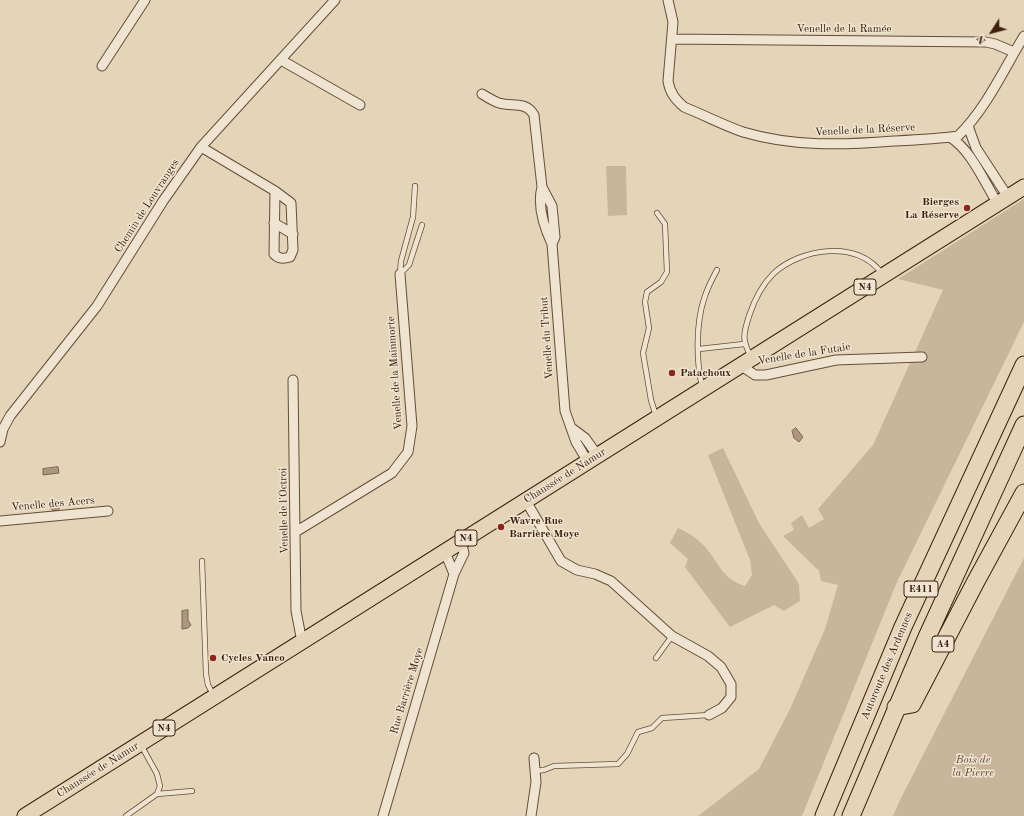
<!DOCTYPE html>
<meta charset="utf-8">
<style>
body{margin:0}
#map{position:relative;width:1024px;height:816px;overflow:hidden;background:#e5d5b8;font-family:"Old Standard TT",serif}
canvas{display:block}
.north{position:absolute;left:972px;top:12px;width:40px;height:40px;-webkit-text-stroke:3px #eee4d1;paint-order:stroke;rotate:234deg;font-size:11px;font-weight:700;line-height:16px;text-align:center;color:#3c200c}
.north::after{content:'';display:block;margin:auto;width:14px;height:18px;background:#3c200c;clip-path:polygon(50% 0,100% 100%,50% 72%,0 100%)}
</style>
<div id="map">
<canvas width="1024" height="816"></canvas>
<div class="north">N</div>
</div>
<script>
const g = document.querySelector('canvas').getContext('2d');
g.lineJoin = 'round';
function paint(path, color) { g.fillStyle = color; g.fill(path, 'evenodd'); }
function trace(path, color, width, dash) { g.strokeStyle = color; g.lineWidth = width; g.lineCap = dash ? 'butt' : 'round'; g.setLineDash(dash || []); g.stroke(path); }
function label(font, color, halo, rows, align = 'center') {
  g.font = font + ' "Old Standard TT",serif'; g.lineWidth = 3; g.setLineDash([]); g.textBaseline = 'middle'; g.strokeStyle = halo; g.fillStyle = color; for (const [text, x, y, turn = 0] of rows) {
    g.save(); g.translate(x, y); g.rotate((+turn || 0) * Math.PI / 180); g.textAlign = isNaN(turn) ? turn : align; if (halo) g.strokeText(text, 0, 0); g.fillText(text, 0, 0); g.restore();
  }
}
paint(new Path2D(`
 M606,166H626L627,215L608,216Z
 M1024,199V322L897,582L802,816H698L759,769L790,709L825,629L838,585L821,581L819,571L783,536L794,530L791,523L802,515L809,528L824,519L818,509L873,445L943,290L898,279Z
 M723,448L759,523L799,584L800,601L784,611L774,605L730,627L685,567L688,559L670,543L678,528C689,533 698,539 706,548C720,564 722,579 745,586L752,575L750,560L708,455Z
 M1024,558V816H893L900,800Z`), '#c8b69b');
const water = new Path2D(`
 M796,428L803,437L799,442L794,438L792,431Z
 M58,467L59,473L43,475V469Z
 M50 506a5 5 0 1 1 10 0a5 5 0 1 1-10 0Z
 M188,610V620L191,625L188,628L182,629V611Z`);
paint(water, '#ac977e');
trace(water, '#7f6750', 1);
const lane = new Path2D(`
 M400,274L401,261L413,217L415,186
 M400,274L409,265L422,225
 M699,349L744,344
 M751,357C742,340 743,335 749,316C754,301 761,286 773,274C800,248 859,239 882,274
 M702,386C696,361 696,323 704,299C707,289 712,279 717,270
 M656,416L651,400L643,353L649,328L645,302L647,292L661,282L667,272L665,224L657,213
 M202,561L206,674L208,685L214,696
 M656,658L672,636
 M535,771L544,770L554,766L618,764L627,754L638,732L652,728L662,718L709,715
 M157,794L192,791
 M126,816L157,794L160,786L157,774L141,745`);
const street = new Path2D(`
 M668,0L673,22L668,81C670,93 675,99 684,107C704,115 723,125 743,132C793,147 843,145 894,141C915,140 937,139 958,136C986,109 1004,69 1024,36
 M673,39L986,42L995,44L1014,52
 M281,60L360,105
 M102,66L145,0
 M482,94C487,97 493,101 499,103C513,107 526,101 534,115L542,187L552,206L555,237L552,244
 M968,126L976,148L1008,197
 M950,137C972,151 984,182 998,204
 M201,147L275,191L274,254C279,259 283,259 290,257L293,250L291,203L275,191
 M542,187C537,206 544,227 552,244L565,411L576,442L588,462
 M274,223L293,234
 M740,365L755,375H766L836,360L922,357
 M293,380L296,611L302,642
 M573,429L585,438L598,456
 M0,442L3,429L10,416L97,306L163,201L201,147L335,0
 M526,501L561,561L577,570L595,574L611,581L672,636L708,656L721,667L731,684V697L722,708L709,715
 M0,521L108,511
 M297,531L392,473L408,452L412,426L400,274
 M445,552L454,574
 M383,816L454,574L464,553L461,541
 M531,816L536,782L534,758`);
const primary = new Path2D(`
 M25,816L1024,187`);
const highway = new Path2D(`
 M896,707L912,704L975,583L1024,493
 M824,816L903,627L1024,365
 M851,816L927,637L1024,425`);
trace(lane, '#664d37', 6);
trace(street, '#664d37', 11);
trace(primary, '#3c200c', 17);
trace(highway, '#3c200c', 19);
trace(lane, '#eee4d1', 4.5);
trace(street, '#eee4d1', 9);
trace(primary, '#e5d5b8', 15);
trace(highway, '#e5d5b8', 17);
for (const [x, y, r, color] of [
 [967,208,4,"#8f2418"],
 [672,373,4,"#8f2418"],
 [501,527,4,"#8f2418"],
 [213,658,4,"#8f2418"]
]) { const dot = new Path2D(); dot.arc(x, y, r, 0, 2 * Math.PI); g.fillStyle = color; g.fill(dot); trace(dot, '#eee4d1', 1.5); }
for (const [x, y, w] of [
 [865,287,22],
 [466,538,22],
 [921,589,34],
 [943,644,22],
 [164,728,22]
]) { const box = new Path2D(); box.roundRect(x - w / 2, y - 8, w, 16, 3); g.fillStyle = '#eee4d1'; g.fill(box); trace(box, '#3c200c', 1); }
label('bold 10px', '#3c200c', null, [
 ["N4",865,287],
 ["N4",466,538],
 ["E411",921,589],
 ["A4",943,644],
 ["N4",164,728]
]);
label('11px', '#3c200c', '#eee4d1', [
 ["Venelle de la Ramée",844,29],
 ["Venelle de la Réserve",865,130,-3],
 ["Chemin de Louvranges",147,206,-57],
 ["Venelle du Tribut",547,338,-94],
 ["Venelle de la Futaie",804,354,-9],
 ["Venelle de la Mainmorte",395,373,-94],
 ["Chaussée de Namur",565,476,-32],
 ["Venelle des Acers",53,504,-5],
 ["Venelle de l'Octroi",284,511,-91],
 ["Autoroute des Ardennes",887,666,-67],
 ["Rue Barrière Moye",407,691,-73],
 ["Chaussée de Namur",98,770,-32]
]);
label('bold 11px', '#3c200c', '#eee4d1', [
 ["Bierges",959,202,"right"],
 ["La Réserve",959,215,"right"],
 ["Patachoux",680,373],
 ["Wavre Rue",509,521],
 ["Barrière Moye",509,534],
 ["Cycles Vanco",221,658]
], 'left');
label('italic 11px', '#5f4630', '#eee4d1', [
 ["Bois de",973,760],
 ["la Pierre",973,773]
]);
</script>
